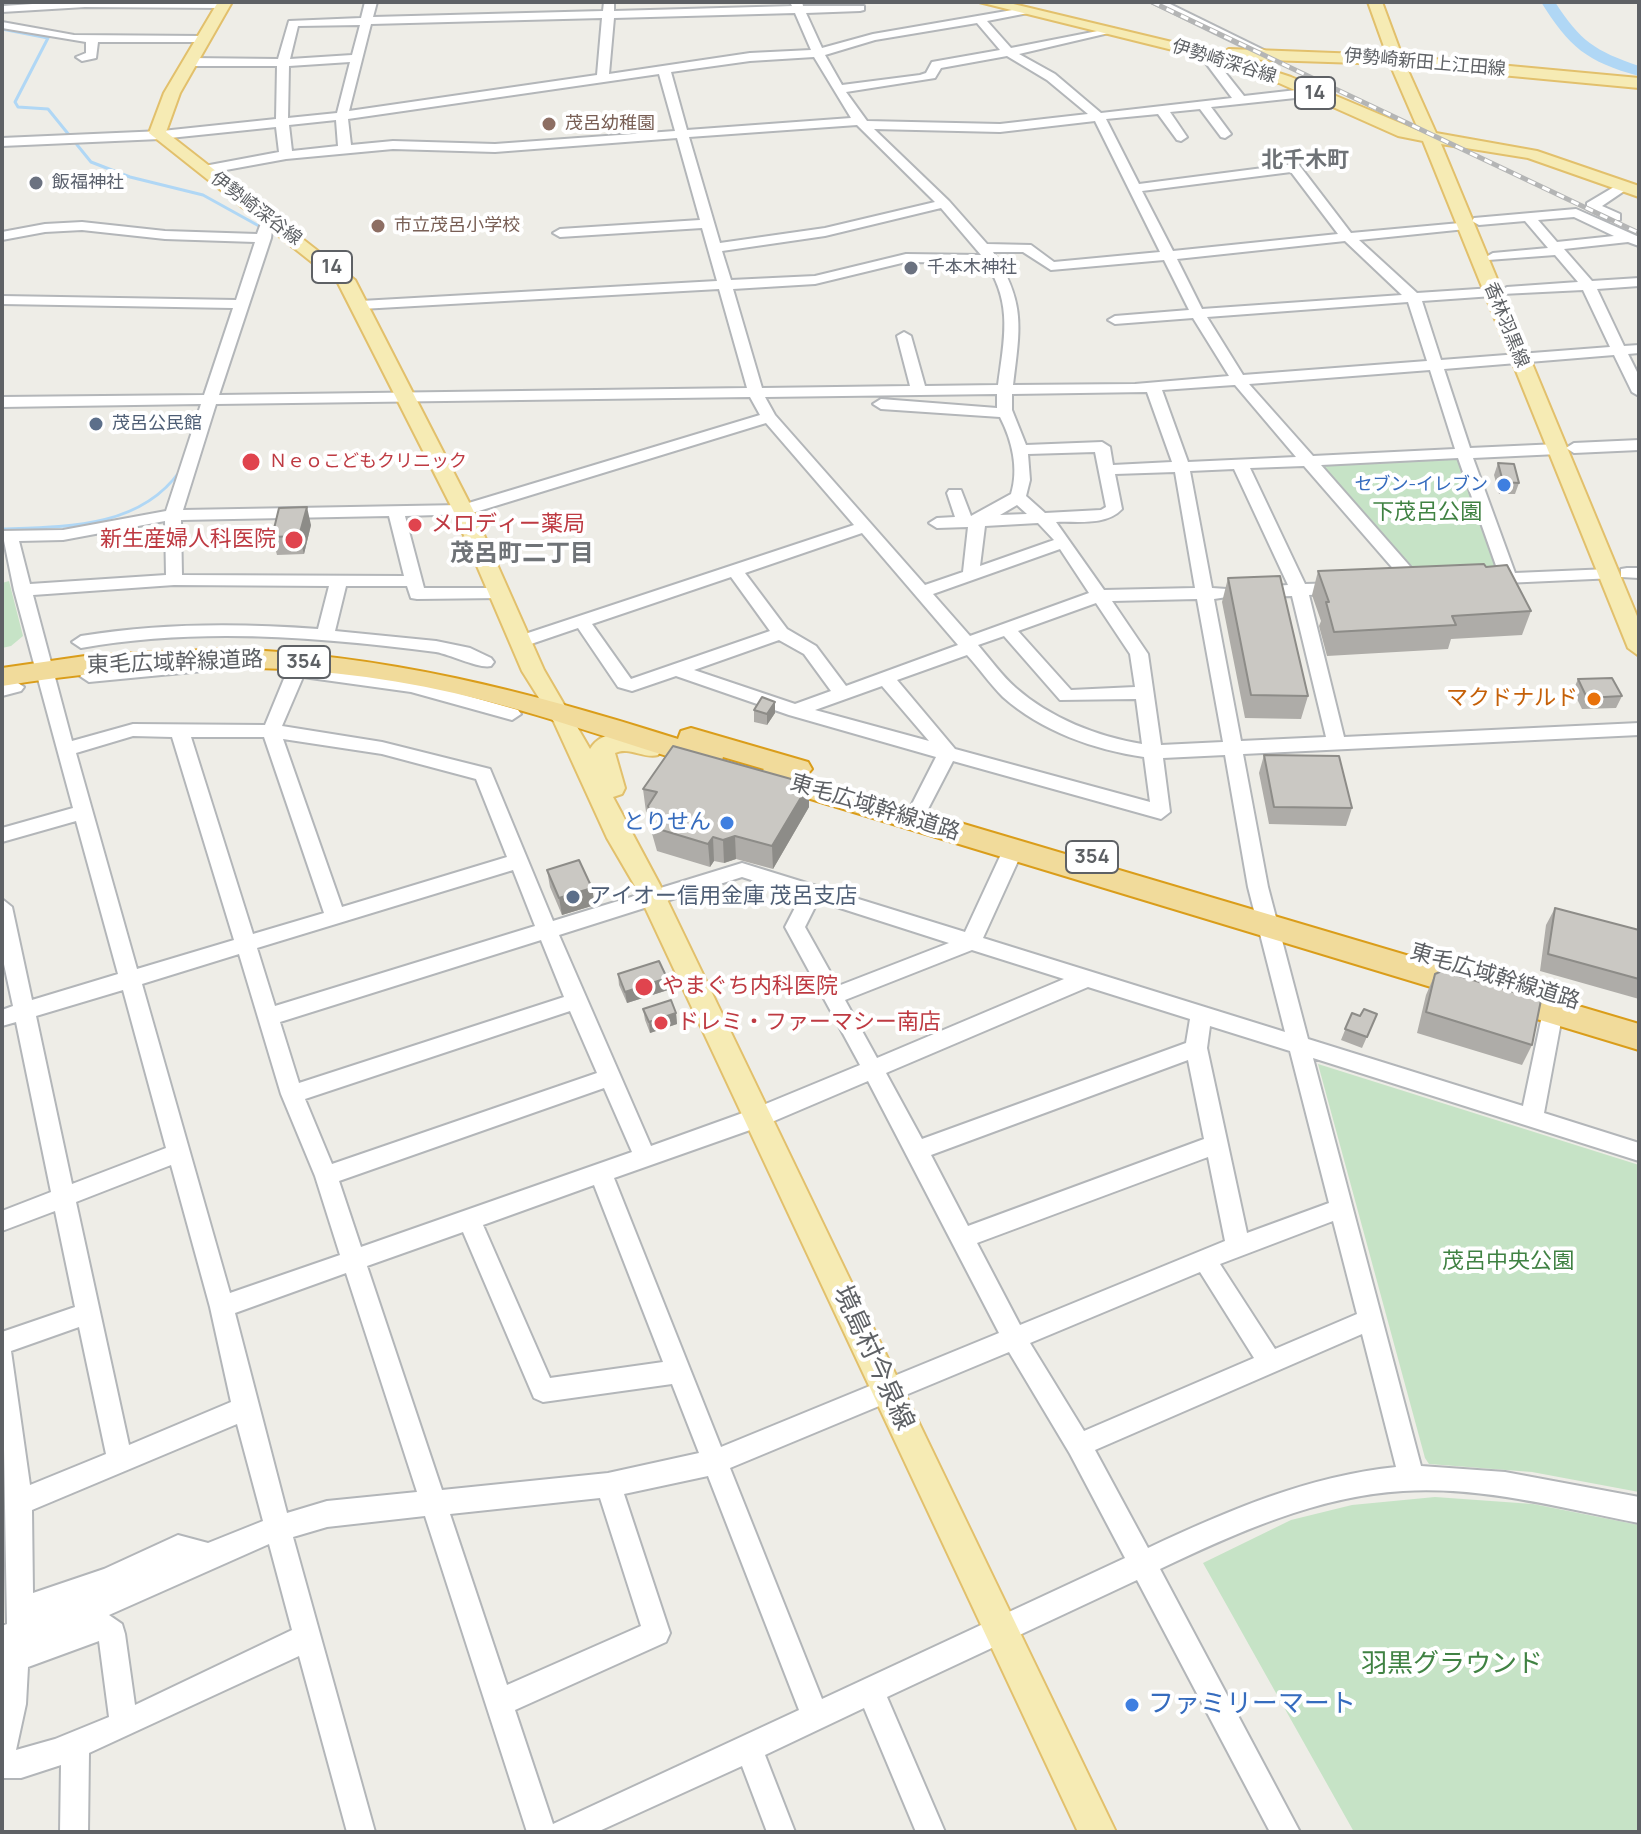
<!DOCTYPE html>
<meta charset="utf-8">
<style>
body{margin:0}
#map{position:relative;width:1641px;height:1834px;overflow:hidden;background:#eeede7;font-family:Manrope,sans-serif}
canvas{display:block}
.frame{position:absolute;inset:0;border:4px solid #5e6165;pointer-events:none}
</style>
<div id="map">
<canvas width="1641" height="1834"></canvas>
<div class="frame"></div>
</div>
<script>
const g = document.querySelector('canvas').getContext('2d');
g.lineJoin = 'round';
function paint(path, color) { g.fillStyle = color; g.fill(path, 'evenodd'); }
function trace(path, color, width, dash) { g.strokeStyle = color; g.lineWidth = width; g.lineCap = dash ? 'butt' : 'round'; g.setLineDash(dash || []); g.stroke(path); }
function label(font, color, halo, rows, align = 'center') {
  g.font = font + ' Manrope,"Noto Sans JP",sans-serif'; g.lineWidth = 8; g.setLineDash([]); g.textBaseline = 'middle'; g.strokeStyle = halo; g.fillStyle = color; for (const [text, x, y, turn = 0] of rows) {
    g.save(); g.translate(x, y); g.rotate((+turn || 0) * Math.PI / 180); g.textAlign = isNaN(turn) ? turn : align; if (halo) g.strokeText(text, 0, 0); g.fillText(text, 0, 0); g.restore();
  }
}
paint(new Path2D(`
 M1455,458L1462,461L1502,573L1421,580L1317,465Z
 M9,581L23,636L11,646L2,648V583Z
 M1318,1064L1639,1165V1492L1532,1472L1429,1464L1425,1458Z
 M1435,1497L1533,1504L1639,1525V1832H1354L1203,1563L1291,1520L1352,1505Z`), '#c6e3c6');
trace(new Path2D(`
 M2,29L48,38L15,102L18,107L48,109L91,162L130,177L203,195L259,226
 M2,529C66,527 140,528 180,471`), '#b0d7f5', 3);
paint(new Path2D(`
 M1541,2H1555C1580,41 1595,51 1639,66V76C1587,62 1569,47 1541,2Z`), '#b0d7f5');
const minor = new Path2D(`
 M62,2H225L229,5L223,8L85,7L2,12L3,6Z
 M365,2H377L373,17L603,11L604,2H614V11L792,6L790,2H802L803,6H864V10L860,11L806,13L822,48L873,34L1024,8L1030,11L1028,13L987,21L1011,48L1113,28V32L1019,54L1055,74L1101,113L1232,98L1199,54L1209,52L1244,96L1314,88L1320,92L1314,96L1211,107L1231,134L1225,138L1221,137L1200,109L1170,112L1187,137L1181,141L1177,140L1158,114L1106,119L1139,184L1294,164L1299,165L1351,233L1471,222V228L1466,229L1359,240L1417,293L1493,288L1500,292L1493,296L1422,301L1441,360L1610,347L1583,290L1502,294L1500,291L1507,287L1578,282L1555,255L1488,260L1486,257L1493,253L1548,248L1525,221L1479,225L1472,221L1474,218L1576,209L1639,237V246L1628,242L1564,249L1592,281L1639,278V286L1597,289L1624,346L1639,345V353L1628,354L1639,376V396L1632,392L1614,355L1444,369L1470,448L1558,444L1566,449L1558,454L1473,458L1515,573L1609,569L1617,574L1615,578L1483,584V576L1499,574L1458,458L1321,465L1422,580L1424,584L1416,589L1410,588L1304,466L1250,468L1305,584L1341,583L1349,588L1341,593L1309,595L1344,737L1639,723V735L1243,754L1268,887L1308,1039L1523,1106L1543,1011L1546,1005H1560L1563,1011L1544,1113L1639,1143V1161L1313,1058L1421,1466L1505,1472L1639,1497V1523C1562,1508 1482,1486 1403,1491C1317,1496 1236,1533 1160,1569L1300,1832H1270L1137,1580L887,1697L945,1832H916L864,1708L765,1755L795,1832H767L742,1766L597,1832H527L425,1516L327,1527L293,1537L375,1832H347L299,1656L89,1753L88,1832H60L61,1765L21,1778H2V1626L7,1624L2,1332L75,1307L55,1211L2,1231V1211L51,1192L16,1022L2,1026V1010L13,1006L2,955V899L12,907L32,1000L118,974L76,821L2,842V828L73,808L14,590L2,531L63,530L166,511L201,404L2,407V397L204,395L233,308L2,304V296L236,300L255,242L165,239L82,230L45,232L2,240V232L45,224L82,222L165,231L257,234L264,215H274L271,238L219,395L747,388L719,289L361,309L354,305L361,301L717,281L702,228L560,237L553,233L560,229L700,220L677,138L495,152L393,149L286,159L204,174L198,170L199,167L279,152L276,127L160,139L2,146V138L162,131L276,119L277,66H190L184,62L190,58L278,59L289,21L361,18ZM795,13L811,50L750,53L609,74L614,18ZM602,18L597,75L349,111L371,24ZM977,23L1000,50L932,62L926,73L920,75L842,85L825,55L875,40ZM360,25L352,55L290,59L298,26ZM1007,56L1047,80L1088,114L1000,124L867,121L846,92L935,78L941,68ZM814,57L851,118L687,130L671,72L750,61ZM350,62L337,113L288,118L289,66ZM659,74L675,131L495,144L393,141L351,145L348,119ZM336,120L338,146L292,151L289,125ZM1095,121L1160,252L1054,262L1031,245L987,244L949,201L874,129L1000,132ZM857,125L935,202L825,228L720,243L689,137ZM1291,172L1338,234L1173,251L1142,191ZM941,208L981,255L906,254L815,276L731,280L722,251L825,236ZM1574,217L1614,236L1557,242L1538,220ZM1345,241L1402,295L1202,309L1177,259ZM993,252H1023L1051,270L1164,260L1189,310L1115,316L1108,320L1115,324L1193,318L1229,376L1135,384L1013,385C1020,328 1026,303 993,252ZM906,262L986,263C1013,304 1004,340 998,385L925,386L911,336L904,332L897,336L910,386L762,388L733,289L815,284ZM1408,302L1427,361L1243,375L1207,317ZM1430,370L1455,449L1313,456L1249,384ZM1234,385H1235L1296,457L1188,462L1162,390ZM1147,392L1172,462L1113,465L1110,447L1102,442L1026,445L1012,410V394ZM997,394V408L881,399L873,404L881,409L1000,417C1012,440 1019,469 1011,494L971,516L961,490H949L947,493L955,517L937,518L929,523L937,528L968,527L963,572L925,585L775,415L765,397ZM750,397L760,415L462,505L183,510L216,404ZM766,423L854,525L525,634L522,638L525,642L531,644L578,628L618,687L632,691L676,676L789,715L936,757L911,806L920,813L927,811L953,761L1161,819L1170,812L1163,758L1225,755L1248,887L1285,1032L983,938L1023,850L1013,843L1003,850L965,932L742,863L553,921L490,769L382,742L282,726L303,677L411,692L512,720L521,714L518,710L411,680L289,663L280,669L286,674L265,725L133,724L72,741L33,595L174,585L329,586L318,629C238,623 160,623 81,636L72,642L81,648C198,627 319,637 436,652C452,655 479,669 491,666L494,662L491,658L470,648L436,641L335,631L346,586H407L411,598L417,599L501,598L509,593L501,588H424L405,516L469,514ZM1095,452L1106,507L1101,510L1045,513L1026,496L1030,480L1028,454ZM1234,469L1288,585L1257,587L1249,592L1257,597L1292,596L1326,737L1241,741L1214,599L1227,597L1229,593L1227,589L1212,588L1190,471ZM1175,472L1195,588L1104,590L1056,522C1078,521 1106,526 1122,509L1115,474ZM1017,505L1027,514L1000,515ZM389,516L404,576L182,575L181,520ZM165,521L166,575L30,584L19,541L63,540ZM1038,523L1054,540L980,566L985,526ZM862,533L958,645L846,686L816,646L787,629L745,573ZM1060,549L1089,593L970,636L933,594ZM731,577L770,631L631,679L592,624ZM1197,599L1223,742L1161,745L1148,654L1112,601ZM1096,603L1130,654L1135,687L1071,690L1018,631ZM1004,636L1060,700L1136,699L1142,744C1098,737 1050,718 1016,688C1002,676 990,659 978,645ZM779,640L804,654L831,691L795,704L694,670ZM967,655C979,668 990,684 1003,697C1041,731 1095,750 1144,757L1150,802L955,749L897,680ZM882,686L929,741L815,710ZM133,736L172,737L234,940L137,969L76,753ZM191,737H264L324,913L253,934ZM283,739L382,754L476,779L507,857L342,907ZM513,870L535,926L275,1006L257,948ZM742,877L801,896L785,927L860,1065L751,1110L651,1146L559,935ZM818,901L949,943L838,986L805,927ZM541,940L564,997L299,1083L280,1022ZM972,950L1064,979L877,1058L845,1000ZM239,954L281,1094L315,1176L340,1255L230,1293L142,984ZM1088,987L1190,1019L1186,1043L922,1139L886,1073ZM123,990L166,1148L72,1184L36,1016ZM570,1011L597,1073L332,1164L305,1099ZM1210,1026L1290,1051L1329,1203L1247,1233L1207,1048ZM1188,1060L1204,1139L968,1226L931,1155ZM868,1081L999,1333L721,1447L614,1178L767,1124ZM604,1088L632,1152L361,1247L339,1181ZM1208,1157L1225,1241L1020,1325L977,1243ZM171,1165L210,1307L231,1402L129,1445L76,1202ZM594,1185L663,1362L550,1378L483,1225ZM1333,1221L1357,1314L1275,1349L1220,1264ZM463,1232L534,1398L543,1402L672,1384L699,1453L608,1473L442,1490L367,1266ZM1200,1272L1254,1358L1084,1431L1030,1343ZM346,1273L417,1492L327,1501L287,1513L235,1313ZM79,1327L106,1454L30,1485L11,1351ZM1362,1334L1396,1467C1308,1476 1227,1511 1148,1548L1095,1450ZM1009,1352L1070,1454L1125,1558L822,1699L730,1468ZM237,1424L263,1521L208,1543L178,1535L104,1569L33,1593L32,1510ZM708,1476L799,1710L553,1824L515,1710L666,1642L670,1633L624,1494ZM600,1498L641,1626L507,1685L450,1514ZM269,1544L292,1630L135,1705L125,1634L122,1624L109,1615ZM99,1641L109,1717L55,1739L16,1750L26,1704L28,1667Z
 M1151,2H1166L1270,53L1260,55Z
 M2,22L74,35L203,36L209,39L203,42H98L96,58L82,61L76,57L86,53V42L2,28Z
 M1619,184L1630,187L1602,206L1620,214V220H1610L1587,209V203Z
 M1639,440V450L1574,453L1566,448L1574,443Z
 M1627,568H1639V578L1621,577V569Z
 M197,661L203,663L206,667L203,671L89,682L80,676L89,670Z
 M15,681L24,687L21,691L2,696V684Z`);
const major = new Path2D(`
 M218,2H232L180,93L166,132L355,280L473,510L544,670L590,749C605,724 637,737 658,743L662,749L658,755C644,759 629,746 615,753L625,788L622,794L613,797L660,885L1116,1832H1078L635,886L607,838L554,722L522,671L453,510L338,283L149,133L164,93Z
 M979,2H1005L1222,54L1229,49L1387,55L1368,2H1382L1402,56L1639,78V88L1406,66L1436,133L1537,151L1639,186V197L1528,158L1441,144L1639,621V656L1628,648L1423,141L1398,136L1279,83L1205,58ZM1236,59L1390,64L1419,131L1291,77Z`);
const highway = new Path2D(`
 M228,649C387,655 527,691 678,739L681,731L691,728L808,762L812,769L805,777L1639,1024V1050L761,784L757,777L764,769L723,757L720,766L710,769C624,744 541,713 454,693C305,659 152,661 2,686V668L92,655Z`);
trace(minor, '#b3b6b9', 4);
trace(major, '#e2c06c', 4);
trace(highway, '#da9d1a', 4);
paint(minor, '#fff');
paint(major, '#f6ebb4');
paint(highway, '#f1db9b');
const rail = new Path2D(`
 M1152,2L1639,233`);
trace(rail, '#b4b5b5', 5);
trace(rail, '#fff', 3, [8]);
paint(new Path2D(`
 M1498,463L1519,483L1515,494H1499L1494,475Z
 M311,525L304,554L277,555L272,537Z
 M1486,567L1531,611L1522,635L1451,639L1448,649L1327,656L1319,626L1321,621L1312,595L1318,571Z
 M1228,578L1308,696L1301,719L1245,718L1222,602Z
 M1578,679L1622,696L1616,708L1582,709L1573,691Z
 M754,710L775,713L767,725L754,722Z
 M1264,755L1352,808L1346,826L1269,824L1259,773Z
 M643,789L809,807L773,869L736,859L724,863L714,861L710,867L657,851L651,830L649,813L646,812Z
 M547,870L595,905L562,915L550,887Z
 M1555,908L1639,930V999L1540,971L1546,925Z
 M618,974L668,990L627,1003L619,985Z
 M1435,974L1532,1045L1522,1065L1417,1033L1426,995Z
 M643,1009L676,1013L677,1024L650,1033L645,1020Z
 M1352,1013L1360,1016L1377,1014L1362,1048L1341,1040Z`), '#aeaca8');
paint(new Path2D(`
 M307,507L311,525L304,554L299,536Z
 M775,702V713L767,725V714Z
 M809,784V807L773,869L772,846Z
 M735,836L736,859L724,863L723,840Z
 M713,837L714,861L710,867L708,844Z
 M592,888L595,905L562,915L559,898Z
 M667,978L668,990L627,1003L625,992Z
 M676,1013L677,1024L650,1033L649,1022Z`), '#8d8c88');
const building = new Path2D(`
 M1498,463L1514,464L1519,483L1503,482Z
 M307,507L299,536L272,537L279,508Z
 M1484,564L1486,567L1507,565L1531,611L1452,616L1456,625L1334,632L1326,602H1329L1318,571Z
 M1280,576L1308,696L1251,695L1228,578Z
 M1612,678L1622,696L1587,698L1578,679Z
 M762,697L775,702L767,714L754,710Z
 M673,746L809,784L772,846L735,836L723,840L713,837L708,844L655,828L648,806L657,792L643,789Z
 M1264,755L1339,756L1352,808L1274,807Z
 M579,860L592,888L559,898L547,870Z
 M1555,908L1639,930V979L1548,954Z
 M659,961L667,978L625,992L618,974Z
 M1442,971L1541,1000L1532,1045L1426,1012L1435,974Z
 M671,1000L676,1013L649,1022L643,1009Z
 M1364,1009L1377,1014L1367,1037L1345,1029L1352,1013L1360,1016Z`);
paint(building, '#cac8c3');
trace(building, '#8d8c88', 2);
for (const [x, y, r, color] of [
 [549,124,8,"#8d6e63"],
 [36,183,8,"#6b7280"],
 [378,226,8,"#8d6e63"],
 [911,268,8,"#6b7280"],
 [96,424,8,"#5c6f8a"],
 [251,462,10,"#e0444e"],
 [1504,485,8,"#3f7fe0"],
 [415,525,8,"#e0444e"],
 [294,540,10,"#e0444e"],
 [1594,699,8,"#e8710a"],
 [727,823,8,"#3f7fe0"],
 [573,897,8,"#5c6f8a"],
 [644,987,10,"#e0444e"],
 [661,1023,8,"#e0444e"],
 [1132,1705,8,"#3f7fe0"]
]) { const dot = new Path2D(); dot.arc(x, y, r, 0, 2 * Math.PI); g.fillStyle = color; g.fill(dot); trace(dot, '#fff', 3); }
label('18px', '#5e6165', '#fff', [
 ["伊勢崎深谷線",1224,62,17],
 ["伊勢崎新田上江田線",1425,63,5],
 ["伊勢崎深谷線",256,209,37],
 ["香林羽黒線",1506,325,68]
]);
label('18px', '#785e54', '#fff', [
 ["茂呂幼稚園",565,124],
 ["市立茂呂小学校",394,226]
], 'left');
label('18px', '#5b616d', '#fff', [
 ["飯福神社",52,183],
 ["千本木神社",927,268]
], 'left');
label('18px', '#4e5e75', '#fff', [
 ["茂呂公民館",112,424]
], 'left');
label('18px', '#be3a42', '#fff', [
 ["Ｎｅｏこどもクリニック",269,462]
], 'left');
label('18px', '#366cbe', '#fff', [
 ["セブン-イレブン",1488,485]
], 'right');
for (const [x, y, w] of [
 [1315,93,40],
 [332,267,40],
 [304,662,52],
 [1092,857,52]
]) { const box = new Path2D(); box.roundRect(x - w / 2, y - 16, w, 32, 6); g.fillStyle = '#fff'; g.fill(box); trace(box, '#5e6165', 2); }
label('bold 20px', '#5e6165', null, [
 ["14",1315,93],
 ["14",332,267],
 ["354",304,662],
 ["354",1092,857]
]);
label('bold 22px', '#6f7377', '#fff', [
 ["北千木町",1305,161]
]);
label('22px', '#408243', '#fff', [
 ["下茂呂公園",1427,513],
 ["茂呂中央公園",1508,1262]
]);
label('22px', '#be3a42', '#fff', [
 ["メロディー薬局",431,525],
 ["新生産婦人科医院",276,540,"right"],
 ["やまぐち内科医院",662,987],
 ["ドレミ・ファーマシー南店",677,1023]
], 'left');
label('22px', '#5e6165', '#fff', [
 ["東毛広域幹線道路",175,663,-2],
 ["東毛広域幹線道路",875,808,17],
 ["東毛広域幹線道路",1495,977,17]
]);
label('22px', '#c56008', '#fff', [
 ["マクドナルド",1578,699]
], 'right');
label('22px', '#366cbe', '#fff', [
 ["とりせん",711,823]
], 'right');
label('22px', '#4e5e75', '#fff', [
 ["アイオー信用金庫 茂呂支店",589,897]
], 'left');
label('bold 24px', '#6f7377', '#fff', [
 ["茂呂町二丁目",522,554]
]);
label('26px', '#5e6165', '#fff', [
 ["境島村今泉線",873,1358,65]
]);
label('26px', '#408243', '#fff', [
 ["羽黒グラウンド",1452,1665]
]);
label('26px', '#366cbe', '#fff', [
 ["ファミリーマート",1148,1705]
], 'left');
</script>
